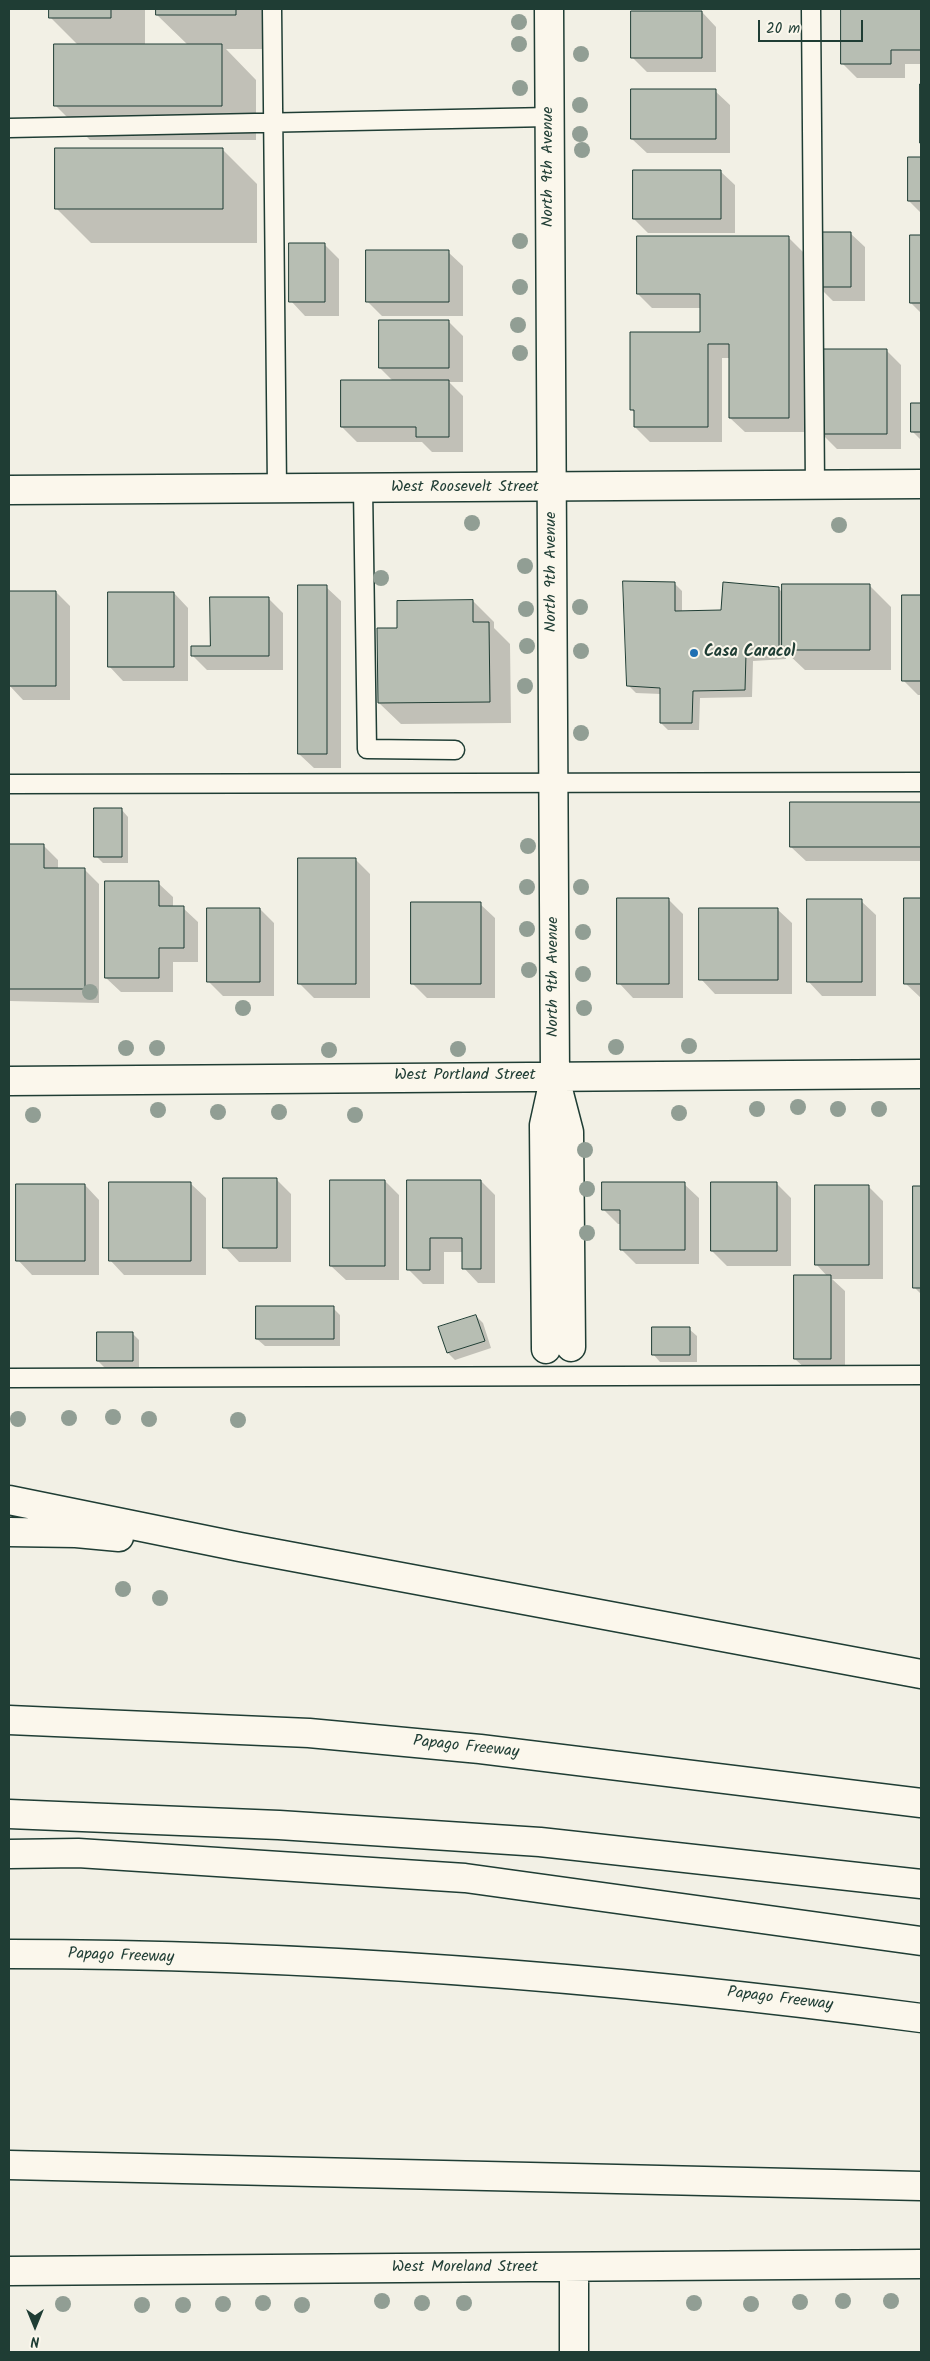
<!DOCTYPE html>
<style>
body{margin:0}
#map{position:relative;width:930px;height:2361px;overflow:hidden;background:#f2f0e5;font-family:Kalam,sans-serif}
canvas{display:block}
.frame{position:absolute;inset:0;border:10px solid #1f3d34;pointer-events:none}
.north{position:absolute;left:10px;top:2301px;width:50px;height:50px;-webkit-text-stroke:4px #fbf7ec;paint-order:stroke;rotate:180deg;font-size:14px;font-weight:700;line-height:20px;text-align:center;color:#1f3d34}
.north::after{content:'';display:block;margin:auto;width:18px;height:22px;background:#1f3d34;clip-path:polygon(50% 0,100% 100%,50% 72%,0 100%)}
.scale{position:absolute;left:758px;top:20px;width:105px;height:22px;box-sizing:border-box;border:2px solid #1f3d34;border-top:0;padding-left:6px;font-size:15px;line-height:18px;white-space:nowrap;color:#1f3d34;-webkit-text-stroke:4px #fbf7ec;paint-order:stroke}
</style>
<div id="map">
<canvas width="930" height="2361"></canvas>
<div class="frame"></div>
<div class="north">N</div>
<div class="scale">20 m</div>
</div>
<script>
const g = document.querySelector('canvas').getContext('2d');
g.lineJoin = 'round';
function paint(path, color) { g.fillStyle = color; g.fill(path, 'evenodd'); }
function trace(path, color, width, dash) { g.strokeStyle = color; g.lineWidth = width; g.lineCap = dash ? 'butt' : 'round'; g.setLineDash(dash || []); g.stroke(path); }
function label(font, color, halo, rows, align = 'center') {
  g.font = font + ' Kalam,sans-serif'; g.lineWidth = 4; g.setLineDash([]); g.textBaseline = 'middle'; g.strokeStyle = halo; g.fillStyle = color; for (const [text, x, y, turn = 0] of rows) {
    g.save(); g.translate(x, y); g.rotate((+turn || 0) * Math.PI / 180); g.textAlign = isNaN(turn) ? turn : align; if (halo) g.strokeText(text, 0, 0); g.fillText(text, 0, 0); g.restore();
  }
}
paint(new Path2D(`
 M51,9H145V45H188L157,15V9H270V49H226L256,80V140H90L55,105L78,45L51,18Z
 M842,9H921V64H905V78H857L842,63Z
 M702,12L716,27V72H647L632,57Z
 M715,91L730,105V153H647L632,139Z
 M222,149L257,184V243H91L56,208Z
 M909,158H921V213L909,201Z
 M720,171L735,185V233H648L634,219Z
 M850,233L865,247V301H833L818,286Z
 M911,236H921V313L911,303Z
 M788,237L803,252L804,432H745L730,418V358H722V442H650L635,427V413L631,409L701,333V308H652L638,294Z
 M324,244L339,259V316H305L291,301Z
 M448,252L463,266V316H382L367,301Z
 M448,321L463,336V382H449L463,396V452H432L422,442H357L342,427L393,381L380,368Z
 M886,350L901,365V449H837L822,434Z
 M912,404H921V440L912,431Z
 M675,584L682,591V612H722L778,588L783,593L869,585L891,607V670H805L786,652V659L753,661L752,697L700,698L699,730H668L661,723V694L636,693L628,685Z
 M326,587L341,601V768H314L299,754Z
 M9,592H56L70,606V700H23L9,685Z
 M174,593L188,608V681H123L109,666Z
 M903,596H921V695H918L903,680Z
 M268,598L283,613V670H207L193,656L211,647Z
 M473,601L494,622V628L510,644L511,723L401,724L379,703L399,629Z
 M791,803H921V861H806L791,847Z
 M121,809L128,817V863H103L96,856Z
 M9,846H44L58,860V870H85L99,884V1003L9,1001Z
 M355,859L370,874V998H314L299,983Z
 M158,883L173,897V908H183L198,922V962H173V992H121L106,978Z
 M668,899L683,914V998H633L619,983Z
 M905,899H921V998L905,983Z
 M861,901L876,915V996H822L808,981Z
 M480,904L495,918V998H427L412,983Z
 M260,909L274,923V996H223L208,981Z
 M777,909L792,923V994H715L701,979Z
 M277,1180L291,1194V1262H239L225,1247Z
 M385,1181L399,1195V1280H346L331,1266Z
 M408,1181H481L495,1195V1283H478L464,1268V1252H444V1284H423L408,1269Z
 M191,1184L206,1198V1275H124L110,1260Z
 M684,1184L699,1198V1264H636L622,1250V1224H618L603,1209Z
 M777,1184L791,1198V1266H727L712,1251Z
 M85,1185L99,1200V1275H32L18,1260Z
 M868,1186L883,1201V1279H832L845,1291V1373H810L795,1359L828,1277L816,1264Z
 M915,1187H921V1294L915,1288Z
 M333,1308L340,1315V1346H265L257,1339Z
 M476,1316L483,1323L491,1348L455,1360L448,1353Z
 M689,1329L697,1336V1362H660L653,1354Z
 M132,1333L139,1340V1368H105L98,1361Z`), '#0003');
const building = new Path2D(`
 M49,9H111V18H49Z
 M156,9H236V15H156Z
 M841,9H921V50H891V64H841Z
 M631,11H702V58H631Z
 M54,44H222V106H54Z
 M920,84H921V143H920Z
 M631,89H716V139H631Z
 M55,148H223V209H55Z
 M908,157H921V201H908Z
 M633,170H721V219H633Z
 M817,232H851V287H817Z
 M910,235H921V303H910Z
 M637,236H789V418H729V344H708V427H634V410H630V332H700V294H637Z
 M289,243H325V302H289Z
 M366,250H449V302H366Z
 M379,320H449V368H379Z
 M821,349H887V434H821Z
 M341,380H449V437H416V427H341Z
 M911,403H921V432H911Z
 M623,581L675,582V611L721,610L723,582L779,587V652L746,654L745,690L693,691L692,723H660V688L627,686Z
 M782,584H870V650H782Z
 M298,585H327V754H298Z
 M9,591H56V686H9Z
 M108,592H174V667H108Z
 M902,595H921V681H902Z
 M210,597H269V656H191V646H210Z
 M473,600V622H489L490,702L378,703L377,628H397V601Z
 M790,802H921V847H790Z
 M94,808H122V857H94Z
 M9,844H44V868H85V989H9Z
 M298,858H356V984H298Z
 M105,881H159V906H184V948H159V978H105Z
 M617,898H669V984H617Z
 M904,898H921V984H904Z
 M807,899H862V982H807Z
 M411,902H481V984H411Z
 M207,908H260V982H207Z
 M699,908H778V980H699Z
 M223,1178H277V1248H223Z
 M330,1180H385V1266H330Z
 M407,1180H481V1269H462V1238H430V1270H407Z
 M109,1182H191V1261H109Z
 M602,1182H685V1250H620V1210H602Z
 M711,1182H777V1251H711Z
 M16,1184H85V1261H16Z
 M815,1185H869V1265H815Z
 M913,1186H921V1288H913Z
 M794,1275H831V1359H794Z
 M256,1306H334V1339H256Z
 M476,1315L485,1341L447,1353L438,1327Z
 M652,1327H690V1355H652Z
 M97,1332H133V1361H97Z`);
paint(building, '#b7beb3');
trace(building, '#1f3d34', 1);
const lane = new Path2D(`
 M272,9L277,488
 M811,9L815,486
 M9,128L549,117
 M363,488L367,749L455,750
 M9,784L921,782
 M9,1378L921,1375`);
const street = new Path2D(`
 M9,1081L921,1074
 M556,1082L569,1132L571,1347
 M546,1349L544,1125L555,1075L549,9
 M574,2268V2352
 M9,2271L921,2264`);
const secondary = new Path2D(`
 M9,490L921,484`);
const highway = new Path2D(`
 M9,1500L240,1547L921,1674
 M9,1532L76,1533L119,1537
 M9,1720L309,1733L480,1749L921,1803
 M9,1814L279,1825L540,1842L921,1884
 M9,1854L78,1853L465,1878L921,1941
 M9,1954C314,1954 619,1978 921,2018
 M9,2165L921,2186`);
trace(lane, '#1f3d34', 21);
trace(street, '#1f3d34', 31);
trace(secondary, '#1f3d34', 31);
trace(highway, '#1f3d34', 31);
trace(lane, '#fbf7ec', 18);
trace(street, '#fbf7ec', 28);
trace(secondary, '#fbf7ec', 28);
trace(highway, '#fbf7ec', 28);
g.fillStyle = '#919e94';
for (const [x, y] of [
 [519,22],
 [519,44],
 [581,54],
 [520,88],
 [580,105],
 [580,134],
 [582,150],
 [520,241],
 [520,287],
 [518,325],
 [520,353],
 [472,523],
 [839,525],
 [525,566],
 [381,578],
 [580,607],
 [526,609],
 [527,646],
 [581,651],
 [525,686],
 [581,733],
 [528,846],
 [527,887],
 [581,887],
 [527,929],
 [583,932],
 [529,970],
 [583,974],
 [90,992],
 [243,1008],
 [584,1008],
 [689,1046],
 [616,1047],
 [126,1048],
 [157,1048],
 [458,1049],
 [329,1050],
 [798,1107],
 [757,1109],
 [838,1109],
 [879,1109],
 [158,1110],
 [218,1112],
 [279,1112],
 [679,1113],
 [33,1115],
 [355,1115],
 [585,1150],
 [587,1189],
 [587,1233],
 [113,1417],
 [69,1418],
 [18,1419],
 [149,1419],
 [238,1420],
 [123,1589],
 [160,1598],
 [382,2301],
 [843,2301],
 [891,2301],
 [800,2302],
 [263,2303],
 [422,2303],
 [464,2303],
 [694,2303],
 [63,2304],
 [223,2304],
 [751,2304],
 [142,2305],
 [183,2305],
 [302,2305]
]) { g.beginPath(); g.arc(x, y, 8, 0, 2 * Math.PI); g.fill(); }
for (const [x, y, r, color] of [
 [694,653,5,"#1f6fb2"]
]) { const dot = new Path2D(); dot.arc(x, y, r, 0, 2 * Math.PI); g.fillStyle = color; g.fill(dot); trace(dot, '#fbf7ec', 2); }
label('16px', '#1f3d34', '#fbf7ec', [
 ["North 9th Avenue",549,167,-90],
 ["West Roosevelt Street",465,488],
 ["North 9th Avenue",552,572,-90],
 ["North 9th Avenue",554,977,-90],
 ["West Portland Street",465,1076],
 ["Papago Freeway",466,1748,6],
 ["Papago Freeway",121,1957,2],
 ["Papago Freeway",780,2000,7],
 ["West Moreland Street",465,2268]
]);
label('bold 16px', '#1f3d34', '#fbf7ec', [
 ["Casa Caracol",704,653]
], 'left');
</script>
